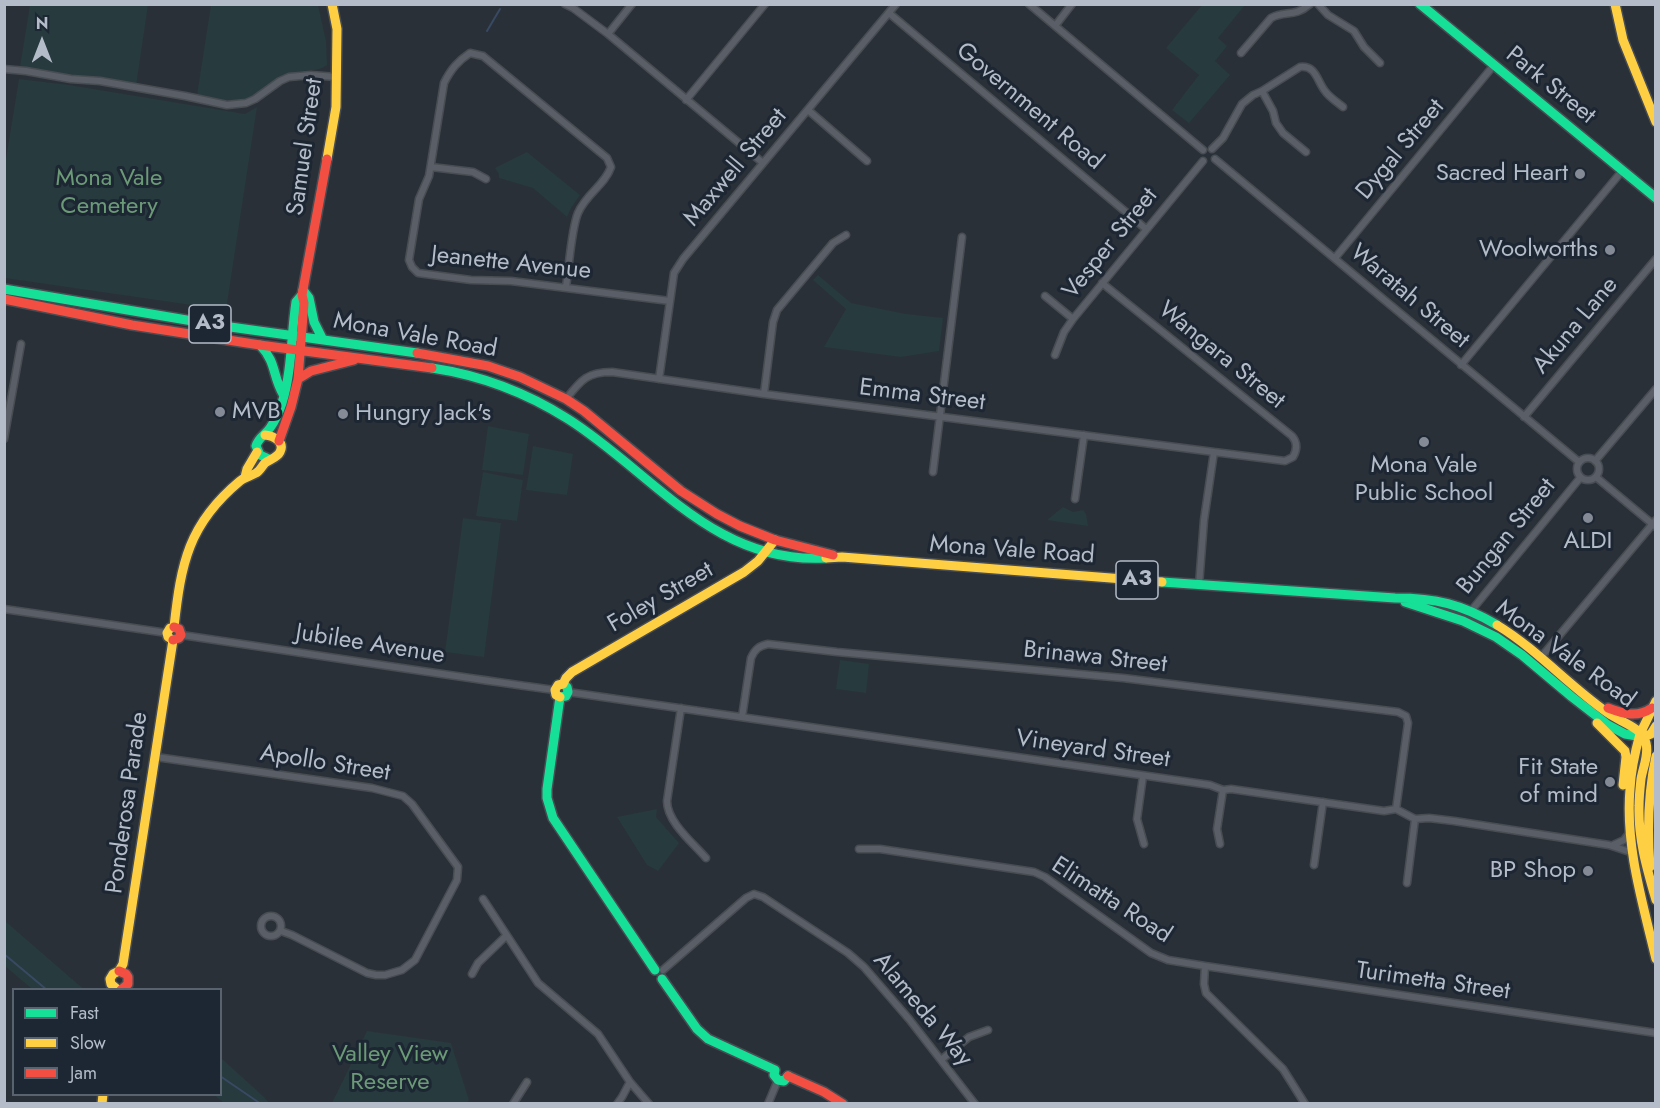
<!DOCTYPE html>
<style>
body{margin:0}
#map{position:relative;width:1660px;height:1108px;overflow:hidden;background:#2a3038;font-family:Jost,sans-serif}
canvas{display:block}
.frame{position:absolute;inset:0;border:6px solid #b4bcc9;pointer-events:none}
.legend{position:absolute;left:12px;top:988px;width:210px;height:108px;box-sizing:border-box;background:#1d2633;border:2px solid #59626f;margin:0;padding:8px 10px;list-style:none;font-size:18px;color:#b4bcc9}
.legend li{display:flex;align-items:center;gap:12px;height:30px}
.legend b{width:30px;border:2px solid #59626f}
.north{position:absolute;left:12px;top:12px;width:60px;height:60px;-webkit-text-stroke:4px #1d2633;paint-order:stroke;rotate:0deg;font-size:16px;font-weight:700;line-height:24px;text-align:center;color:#b4bcc9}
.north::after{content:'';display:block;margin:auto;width:21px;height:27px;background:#b4bcc9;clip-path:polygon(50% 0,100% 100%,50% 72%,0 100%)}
</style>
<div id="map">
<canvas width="1660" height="1108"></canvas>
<div class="frame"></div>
<ul class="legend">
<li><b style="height:8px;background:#16e098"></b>Fast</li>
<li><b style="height:8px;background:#ffcf43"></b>Slow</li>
<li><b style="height:8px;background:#f24e42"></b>Jam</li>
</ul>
<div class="north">N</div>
</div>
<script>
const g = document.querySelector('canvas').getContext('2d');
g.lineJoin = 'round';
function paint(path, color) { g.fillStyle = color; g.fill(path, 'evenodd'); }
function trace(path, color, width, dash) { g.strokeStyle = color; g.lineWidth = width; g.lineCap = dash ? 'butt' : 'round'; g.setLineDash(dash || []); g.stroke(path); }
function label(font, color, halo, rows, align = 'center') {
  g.font = font + ' Jost,sans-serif'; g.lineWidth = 6; g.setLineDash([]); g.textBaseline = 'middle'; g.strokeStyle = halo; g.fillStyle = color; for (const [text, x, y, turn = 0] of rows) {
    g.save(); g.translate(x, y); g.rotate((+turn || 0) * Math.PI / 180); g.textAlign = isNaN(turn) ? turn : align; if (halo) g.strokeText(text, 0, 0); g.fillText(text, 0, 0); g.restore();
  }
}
paint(new Path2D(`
 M30,5H148L136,86L20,67Z
 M211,5H318L326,41L327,65C317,73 304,69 292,73C276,78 256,97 243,100C228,103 212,98 197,95Z
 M1202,5H1245L1218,38L1227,46L1215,61L1230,75L1189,123L1172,110L1199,75L1166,48Z
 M19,79L69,85L245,114L257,107L226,310L5,278V165Z
 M527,152L580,195L571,208L567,217L533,188L499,178V174L495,168Z
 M818,275L851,303L906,314L943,318L939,351L901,357L824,347L846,309L813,280Z
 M488,426L529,434L523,475L482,470Z
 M533,446L573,454L567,495L526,490Z
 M483,472L523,480L517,521L476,516Z
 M1063,507L1073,512L1083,510L1086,514L1088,526L1047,520Z
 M463,518L501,523L484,657L445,652Z
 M840,660L869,664L866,693L836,689Z
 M657,809L656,817L679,843L658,871L647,865L617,817Z
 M5,921L80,986L84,989H32L5,966Z
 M367,1031L451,1043L469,1100L467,1103H332Z
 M221,1058L264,1097L269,1103H224L214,1095L220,1094Z`), '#273a3e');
trace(new Path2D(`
 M487,31L500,9
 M4,954L47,990
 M220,1076L261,1104`), '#384963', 2);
const street = new Path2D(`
 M565,4L573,8L608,34L763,163
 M1029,4L1203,150
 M1318,4L1328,15L1354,31L1364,47L1380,63
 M889,13L1146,229
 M1055,26L1072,4
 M608,34L632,4
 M1241,53L1271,18C1286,10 1294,18 1310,4
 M4,69L26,71L71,79L100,81L185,96L227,105L246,103L255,99L280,81L289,77L311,75L336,77
 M1262,91L1273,111L1276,123L1283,133L1306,152
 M686,100L765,4
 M808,110L867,161
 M1212,149L1223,138L1242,104L1253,95L1262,91L1300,67C1316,65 1317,81 1325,91C1329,97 1337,102 1343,107
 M1215,159L1579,462
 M431,167L473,172L486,179
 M1335,258L1494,65
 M566,287C569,268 571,230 578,213C586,194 605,185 611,167L607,158L483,56L470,53C458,61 451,69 444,83L429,176L419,199L409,260L412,267L418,273L471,280L511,281L670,301
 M1045,296L1073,319
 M1055,355L1064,332L1073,319L1203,161
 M1461,365L1622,171
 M659,379L674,273L683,259L896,4
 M764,394L773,322L777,310L833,243L846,235
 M566,399C581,380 587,372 612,372L764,394L1214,452L1285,461L1293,457C1297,450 1298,443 1292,436L1102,283
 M1524,417L1656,259
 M4,439L21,344
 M1577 469a11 11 0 1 1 22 0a11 11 0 1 1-22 0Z
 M1595,461L1656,389
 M933,472L962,237
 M1596,477L1656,527
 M1075,499L1084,435
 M1199,585L1204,520L1214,452
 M4,609L167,633
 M1471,611L1580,478
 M181,635C305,653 430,673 555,690
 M1542,656L1656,520
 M568,692L1210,785L1223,790L1231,789L1384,811L1396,809L1415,819L1429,818L1454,821L1609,845L1633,853
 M681,708L667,801C667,822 693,843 706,858
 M742,717L751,658C755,649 759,646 768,644L837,652L1123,678L1398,712L1406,716L1408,723L1396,809
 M156,757L372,788L403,796L412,804L458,867L457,880L415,960L402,970L385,975H376L367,973L292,935L281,931
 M1143,776L1137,819L1144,844
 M1220,844L1217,829L1223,790
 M1613,845L1624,840L1630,832
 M859,849H880L1034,872L1045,877L1151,953L1168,960L1205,966L1204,984L1206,993L1283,1069L1305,1104
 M1314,865L1323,802
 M1407,883L1415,819
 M483,899L538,983L598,1034L630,1082L649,1104
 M261 926a10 10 0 1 1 20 0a10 10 0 1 1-20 0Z
 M1205,966L1656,1033
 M663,970L746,898L754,894L763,897L848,953L864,967L909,1019L975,1104
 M472,974L478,963L506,936
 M941,1060L969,1037L988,1030
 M513,1104L527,1082
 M617,1104L622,1097L630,1082
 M768,1104L778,1080`);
const fast = new Path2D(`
 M1420,4L1656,198
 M4,289L216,325L417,353
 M303,290L309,298L314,322L323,340
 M260,345C277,363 272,375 283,394
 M432,368C479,375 527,393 568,419C652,472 714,565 826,558
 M269,459L260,455L256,446C258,438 265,435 270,428C275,421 279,412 282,403C292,371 291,335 296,302L302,295
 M1162,582L1395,598C1436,598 1461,604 1497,625
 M1405,602L1463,621L1496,637L1522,655L1572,697L1608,725L1625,734L1643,737
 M560,697L547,789V798L553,818L655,970
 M560,697L566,696L568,692L567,687L563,684
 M662,979L697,1029L708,1039L775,1070
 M775,1070L774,1075L778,1080L784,1081L788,1076`);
const slow = new Path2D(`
 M1615,4L1623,40L1656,122
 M327,159L336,107L337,29L332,4
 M245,477L247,469L257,452
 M826,558L842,557L1162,582
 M1497,625C1538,650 1569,686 1608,713C1620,722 1642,727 1646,743C1649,755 1643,767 1641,779C1640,788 1639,797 1639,806C1638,839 1647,869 1656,900
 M173,640L168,637L167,633L170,628L174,627C181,564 188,524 240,481C245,477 251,476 256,473C260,471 262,466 265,463C270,459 277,458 280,452C285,442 274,436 265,435
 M563,684L566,678L572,672L744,572L758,561L775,540
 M560,697L556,695L555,690L558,685L563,684
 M1597,723L1625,751L1626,757L1623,785
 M1640,734L1656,701
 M1640,734C1635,752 1631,770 1630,789C1625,846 1643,904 1656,959
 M1643,737L1651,734L1656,726
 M1650,867C1647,829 1648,793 1656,756
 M118,990L111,984L110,979L113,974L119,971L123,964L173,640
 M102,1104L103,1094`);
const jam = new Path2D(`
 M4,299L132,325L260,345L432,368
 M417,353L488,366L520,377L566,399L584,411L681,491L717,514L740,526L775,540L833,555
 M298,379L311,371L354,360
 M279,441L291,407L298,379L304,303L302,295L327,159
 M173,640L179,638L181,635L179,629L174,627
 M1608,708C1624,714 1637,718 1652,708
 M119,971L126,974L128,977V984L121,990
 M788,1076L824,1092L843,1104`);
trace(street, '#484c53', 9);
trace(fast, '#484c53', 12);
trace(slow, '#484c53', 12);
trace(jam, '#484c53', 12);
trace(street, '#5a5e66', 6);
trace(fast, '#16e098', 9);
trace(slow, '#ffcf43', 9);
trace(jam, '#f24e42', 9);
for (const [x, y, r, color] of [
 [1580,174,6,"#848b96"],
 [1610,250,6,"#848b96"],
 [220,412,6,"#848b96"],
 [343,414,6,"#848b96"],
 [1424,442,6,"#848b96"],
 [1588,518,6,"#848b96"],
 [1610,782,6,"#848b96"],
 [1588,871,6,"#848b96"]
]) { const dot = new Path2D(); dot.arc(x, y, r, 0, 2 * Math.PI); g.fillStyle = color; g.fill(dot); trace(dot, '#1d2633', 2); }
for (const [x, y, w] of [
 [210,324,42],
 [1137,580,42]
]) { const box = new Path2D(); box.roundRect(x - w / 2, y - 19, w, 38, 4.5); g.fillStyle = '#1d2633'; g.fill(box); trace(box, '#b4bcc9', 1.5); }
label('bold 22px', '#b4bcc9', null, [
 ["A3",210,324],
 ["A3",1137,580]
]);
label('24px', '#b4bcc9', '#1d2633', [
 ["Park Street",1550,86,39],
 ["Government Road",1029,107,40],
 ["Samuel Street",306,147,-82],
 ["Dygal Street",1401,150,-50],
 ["Maxwell Street",736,168,-50],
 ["Vesper Street",1111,244,-51],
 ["Jeanette Avenue",511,264,6],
 ["Waratah Street",1409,297,40],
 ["Akuna Lane",1576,326,-50],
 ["Mona Vale Road",415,336,10],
 ["Wangara Street",1221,356,39],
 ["Emma Street",922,396,7],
 ["Bungan Street",1507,537,-51],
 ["Mona Vale Road",1012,551,4],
 ["Foley Street",661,598,-30],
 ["Jubilee Avenue",370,645,9],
 ["Mona Vale Road",1565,655,36],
 ["Brinawa Street",1095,658,6],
 ["Vineyard Street",1093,750,8],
 ["Apollo Street",325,764,9],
 ["Ponderosa Parade",128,803,-82],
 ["Elimatta Road",1111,901,33],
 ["Turimetta Street",1433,982,8],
 ["Alameda Way",922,1010,50]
]);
label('24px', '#b4bcc9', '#1d2633', [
 ["Sacred Heart",1568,174],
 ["Woolworths",1598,250],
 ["MVB",232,412,"left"],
 ["Hungry Jack's",355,414,"left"],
 ["Mona Vale",1424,466,"center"],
 ["Public School",1424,494,"center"],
 ["ALDI",1588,542,"center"],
 ["Fit State",1598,768],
 ["of mind",1598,796],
 ["BP Shop",1576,871]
], 'right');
label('24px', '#6b9a76', '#1d2633', [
 ["Mona Vale",109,179],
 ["Cemetery",109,207],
 ["Valley View",390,1055],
 ["Reserve",390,1083]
]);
</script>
